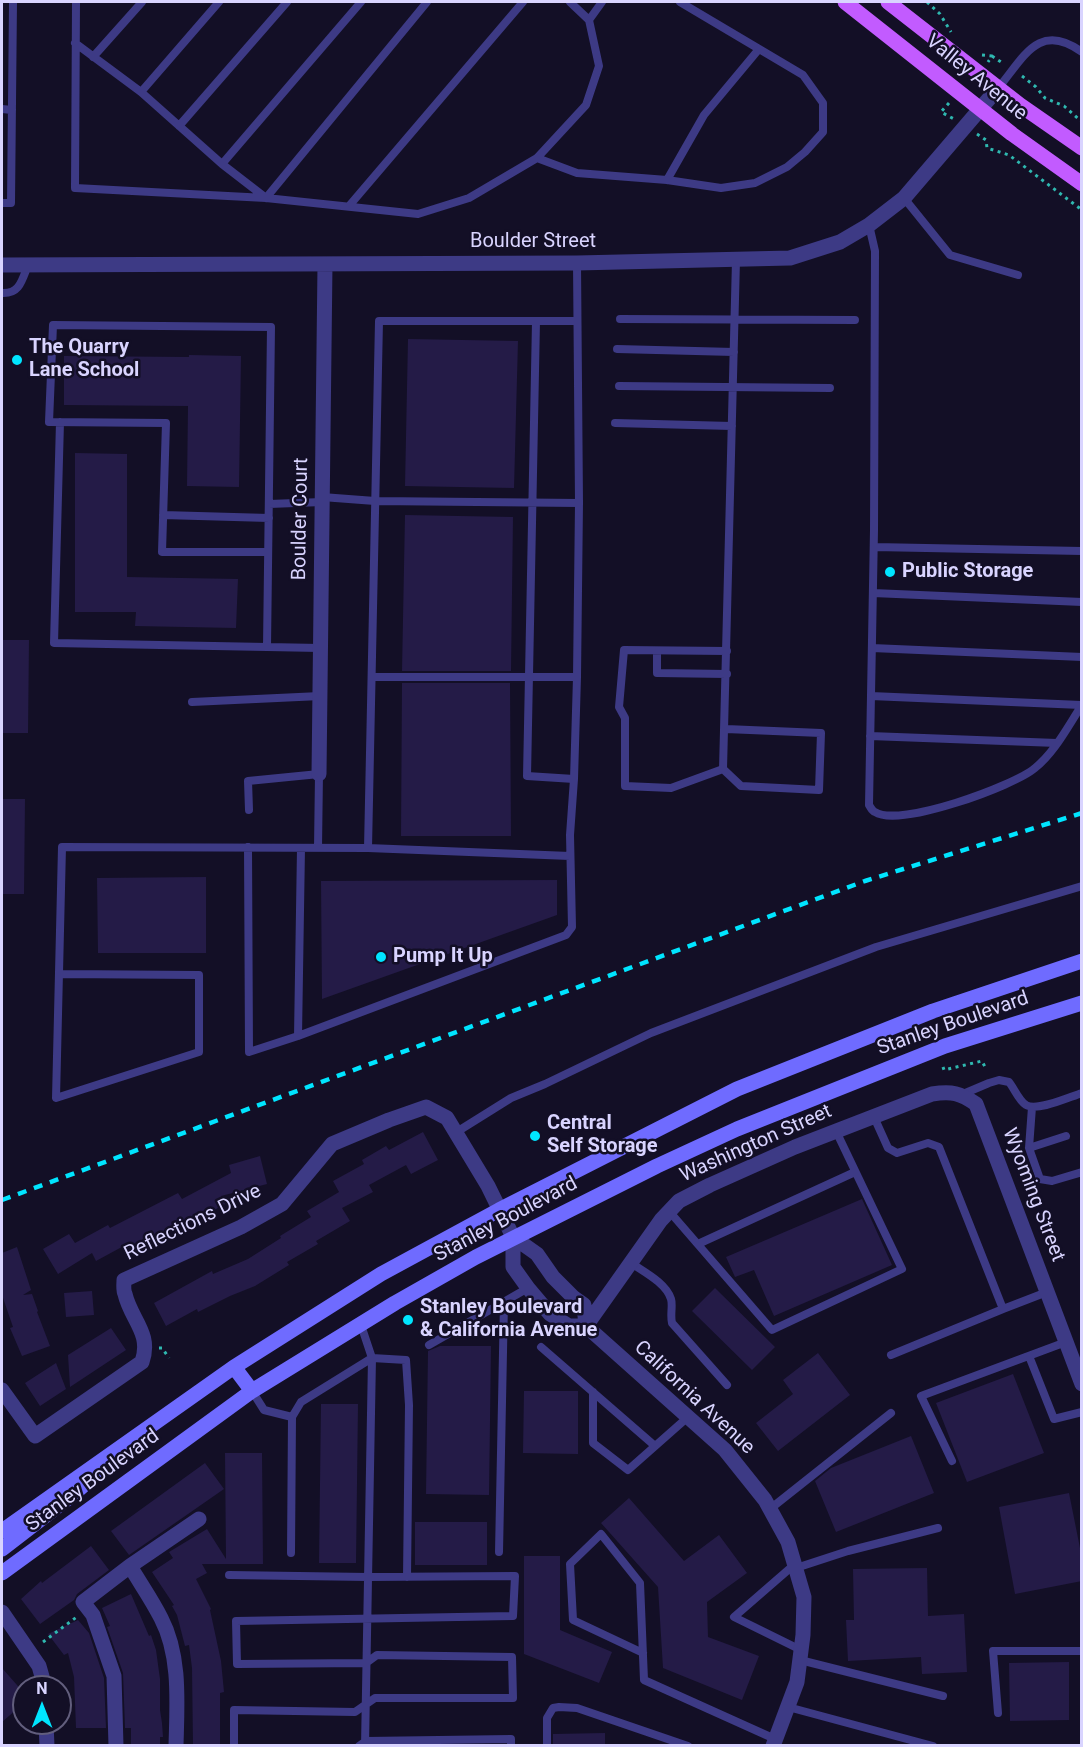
<!DOCTYPE html>
<style>
body{margin:0}
#map{position:relative;width:1083px;height:1747px;overflow:hidden;background:#130f26;font-family:Roboto,sans-serif}
canvas{display:block}
.frame{position:absolute;inset:0;border:3px solid #d9d4ff;pointer-events:none}
.north{position:absolute;left:12px;top:1675px;width:60px;height:60px;box-sizing:border-box;background:#130f26;border:2px solid #625e7d;border-radius:50%;rotate:0deg;font-size:16px;font-weight:700;line-height:24px;text-align:center;color:#d9d4ff}
.north::after{content:'';display:block;margin:auto;width:21px;height:27px;background:#00e5ff;clip-path:polygon(50% 0,100% 100%,50% 72%,0 100%)}
</style>
<div id="map">
<canvas width="1083" height="1747"></canvas>
<div class="frame"></div>
<div class="north">N</div>
</div>
<script>
const g = document.querySelector('canvas').getContext('2d');
g.lineJoin = 'round';
function paint(path, color) { g.fillStyle = color; g.fill(path, 'evenodd'); }
function trace(path, color, width, dash) { g.strokeStyle = color; g.lineWidth = width; g.lineCap = dash ? 'butt' : 'round'; g.setLineDash(dash || []); g.stroke(path); }
function label(font, color, halo, rows, align = 'center') {
  g.font = font + ' Roboto,sans-serif'; g.lineWidth = 5; g.setLineDash([]); g.textBaseline = 'middle'; g.strokeStyle = halo; g.fillStyle = color; for (const [text, x, y, turn = 0] of rows) {
    g.save(); g.translate(x, y); g.rotate((+turn || 0) * Math.PI / 180); g.textAlign = isNaN(turn) ? turn : align; if (halo) g.strokeText(text, 0, 0); g.fillText(text, 0, 0); g.restore();
  }
}
paint(new Path2D(`
 M408,339L518,341L514,488L405,486Z
 M189,355L241,356L239,487L187,486L188,406L64,405V356L189,357Z
 M75,453L127,454V577L238,579L236,628L135,626L136,612H75Z
 M405,515L513,517L511,671H402Z
 M2,640H29L28,733H2Z
 M402,683H510L511,836H401Z
 M2,799H25L24,894H2Z
 M206,877V953H98L97,878Z
 M557,880V915L322,999L321,881Z
 M423,1132L438,1160L411,1174L406,1165L369,1185L373,1192L342,1208L350,1221L316,1241L318,1244L287,1262L289,1265L255,1286L230,1296L198,1312L197,1309L166,1326L154,1303L212,1271L213,1274L248,1259L281,1238L280,1236L311,1217L307,1211L339,1192L333,1181L364,1164L362,1160L386,1146L389,1150Z
 M260,1156L267,1184L221,1196L225,1204L200,1218L198,1215L136,1250L131,1242L96,1261L92,1253L58,1274L43,1249L69,1234L75,1243L108,1225L110,1228L178,1193L182,1199L231,1173L229,1165Z
 M862,1199L892,1265L774,1316L754,1270L735,1277L726,1257Z
 M17,1247L31,1290L23,1295L32,1294L38,1311L37,1312L50,1346L22,1356L10,1328L13,1327L2,1295V1253Z
 M715,1288L775,1347L752,1370L692,1311Z
 M92,1291L94,1315L66,1317L64,1293Z
 M111,1328L126,1350L70,1387L68,1355Z
 M440,1346H491L489,1495L426,1494L428,1351Z
 M818,1353L850,1395L778,1451L756,1423L793,1394L783,1380Z
 M56,1363L66,1389L40,1406L25,1383Z
 M1013,1374L1044,1453L967,1482L936,1403Z
 M524,1391H578V1454L523,1453Z
 M321,1404H358L356,1563H319Z
 M911,1436L934,1493L836,1532L815,1481L831,1468Z
 M225,1453H262L263,1564H202L207,1573L196,1579L211,1609L210,1610L221,1661L224,1692L220,1693V1746H193L192,1668L189,1645L185,1646L177,1615L172,1606L174,1605L152,1572L173,1558L169,1552L207,1529L226,1559Z
 M205,1463L224,1489L129,1555L111,1531Z
 M1069,1493L1082,1558V1581L1015,1594L999,1507Z
 M629,1498L684,1561L719,1535L747,1573L707,1602L708,1637L759,1656L742,1700L663,1668L658,1587L601,1523Z
 M415,1522H487V1565H415Z
 M91,1546L109,1570L77,1594L74,1600L40,1624L21,1599L41,1581L42,1583Z
 M524,1556H560V1630L612,1652L599,1683L524,1654Z
 M927,1568L928,1616L964,1614L967,1672L922,1674L921,1657L848,1661L846,1620H854L853,1569Z
 M131,1594L149,1636L151,1635L156,1650L160,1679V1710L162,1723L163,1737H160V1744L131,1745V1728H125L123,1673L107,1627L110,1626L102,1608Z
 M78,1620L89,1633L104,1678L106,1728H76L74,1677L68,1653L64,1655L48,1634Z
 M1069,1662V1720L1010,1721L1009,1663Z
 M2,1668L24,1693V1703L2,1722Z
 M605,1733V1746H553V1734Z`), '#241b47');
trace(new Path2D(`
 M927,2L940,14L951,32
 M982,55L992,56L988,62
 M992,56L1004,64
 M1022,76L1036,87L1045,98L1064,106L1082,122
 M949,103L941,112L954,119
 M977,134L986,140L987,148L1009,155L1082,210
 M943,1067L944,1070L982,1061L985,1067
 M159,1348H162L169,1358
 M43,1642L78,1616`), '#2fb8b0', 3, [3, 4.5]);
trace(new Path2D(`
 M76,2L75,188L266,198L418,214L469,198L537,158L586,105L599,66L589,20L570,2
 M589,20L602,2
 M75,43L141,92L222,164L266,198L427,2
 M93,57L142,2
 M999,87C1024,57 1039,21 1082,52
 M141,92L219,2
 M2,109L12,110
 M179,126L287,2
 M537,158L577,173L667,180L721,188L755,183L787,167L805,152L823,132V103L803,75L680,2
 M222,164L361,2
 M667,180L704,115L759,49
 M904,198L950,255L1018,275
 M2,203H11L13,2
 M349,206L523,2
 M869,225L875,251L874,530L869,805C871,808 872,811 875,812C899,828 1014,786 1035,768C1055,752 1068,726 1082,705
 M2,293C20,294 22,280 28,265
 M620,319L855,320
 M536,321L527,776L574,779
 M617,349L734,352
 M619,386L830,388
 M60,422L54,643L320,648
 M615,423L732,426
 M322,497L375,501L579,503
 M269,504L322,502
 M163,515L269,518
 M874,547L1082,551
 M873,593L1082,602
 M267,647L271,327L53,325L49,422L166,423L162,552H268
 M872,648L1082,657
 M657,651V673L727,674
 M372,677H577
 M871,696L1081,705
 M192,702L320,696
 M726,729L821,733L819,790L741,786L723,769L736,260
 M870,736L1057,743
 M723,769L671,788L625,786V718L619,707L624,650L727,651
 M249,810L248,781L319,774L318,848
 M248,847L249,1052L298,1036L566,935L572,927L570,835L574,779L577,677L579,503L577,263
 M368,848L379,321H577
 M60,974L199,975V1052L56,1098L62,847L368,848L570,856
 M298,1036L301,848
 M963,1094L989,1083L999,1080L1009,1082C1014,1088 1019,1101 1026,1105C1037,1112 1069,1097 1082,1093
 M1032,1107L1029,1148L1040,1179L1052,1181L1082,1172
 M874,1117L888,1148L897,1153L928,1143L939,1147L1003,1309L1047,1292
 M455,1133L511,1098L545,1084L651,1033L876,947L1082,886
 M1029,1148L1066,1136
 M669,1211L772,1330L902,1269L836,1131
 M698,1244L855,1172
 M631,1263C644,1272 666,1283 671,1299C673,1305 670,1315 672,1323L727,1385
 M361,1325L372,1358L365,1746
 M429,1345L528,1288
 M541,1347L655,1446
 M891,1355L1003,1309
 M1029,1356L1054,1419L1082,1412
 M252,1391L264,1410L292,1417
 M593,1392V1443L628,1470L688,1417
 M952,1461L921,1396L1066,1342
 M770,1509L891,1413
 M499,1552L504,1302
 M291,1553L292,1417L301,1402L372,1358L406,1360L409,1405L407,1577
 M795,1564L734,1617L801,1650
 M796,1568L848,1551L938,1528
 M229,1575L368,1577L515,1576L513,1616L236,1621L237,1664L366,1663L377,1655L512,1657L513,1698H375L355,1712L234,1710V1746
 M643,1653L573,1620L570,1564L601,1534L640,1583L644,1680L775,1739
 M800,1660L943,1696
 M788,1707L933,1746
 M998,1713L993,1651H1082
 M359,1746L366,1741L511,1739V1746
 M547,1746V1718L553,1708L559,1707L577,1708L688,1746`), '#3d3a85', 8);
trace(new Path2D(`
 M2,265L577,263L790,258L840,242L869,225L904,198L999,87
 M319,774L325,264
 M513,1237L537,1254L553,1277L574,1298L584,1305L586,1326L725,1450L765,1500L788,1542L804,1597L803,1635L797,1682L773,1746
 M586,1326L661,1220L679,1201L710,1185L795,1147L932,1094C952,1091 960,1093 976,1104L1082,1384
 M2,1390L35,1436L142,1362C152,1333 131,1320 125,1294C123,1290 124,1284 124,1280L241,1227L282,1204L332,1144L389,1120L426,1107L447,1118L488,1186L513,1237V1267L528,1288L550,1314L569,1326H586
 M130,1566C140,1583 152,1600 161,1618C181,1656 177,1704 176,1746
 M2,1612L39,1666L45,1687
 M46,1723L47,1746
 M116,1746L114,1676L93,1615L83,1602L130,1566L199,1519`), '#3d3a85', 15);
trace(new Path2D(`
 M234,1367L252,1391
 M2,1531L234,1367L381,1274L499,1210L737,1089L933,1011L1082,961
 M2,1549L76,1492L96,1474
 M2,1573L252,1391L395,1303L476,1257L657,1166L737,1129L945,1046L1082,1003`), '#6f6bff', 15);
trace(new Path2D(`
 M845,2L1012,134L1082,184
 M888,2L1020,105L1082,148`), '#c25bff', 15);
trace(new Path2D(`
 M2,1200L865,881L1082,813`), '#00e5ff', 4.5, [9, 8]);
for (const [x, y, r, color] of [
 [17,360,6,"#00e5ff"],
 [890,572,6,"#00e5ff"],
 [381,957,6,"#00e5ff"],
 [535,1136,6,"#00e5ff"],
 [408,1320,6,"#00e5ff"]
]) { const dot = new Path2D(); dot.arc(x, y, r, 0, 2 * Math.PI); g.fillStyle = color; g.fill(dot); trace(dot, '#130f26', 2); }
label('20px', '#d9d4ff', '#130f26', [
 ["Valley Avenue",976,78,39],
 ["Boulder Street",533,242],
 ["Boulder Court",301,519,-89],
 ["Stanley Boulevard",953,1024,-19],
 ["Washington Street",756,1144,-24],
 ["Wyoming Street",1033,1195,69],
 ["Stanley Boulevard",506,1220,-28],
 ["Reflections Drive",193,1223,-26],
 ["California Avenue",694,1398,43],
 ["Stanley Boulevard",93,1481,-36]
]);
label('bold 20px', '#d9d4ff', '#130f26', [
 ["The Quarry",29,348],
 ["Lane School",29,371],
 ["Public Storage",902,572],
 ["Pump It Up",393,957],
 ["Central",547,1124],
 ["Self Storage",547,1147],
 ["Stanley Boulevard",420,1308],
 ["& California Avenue",420,1331]
], 'left');
</script>
